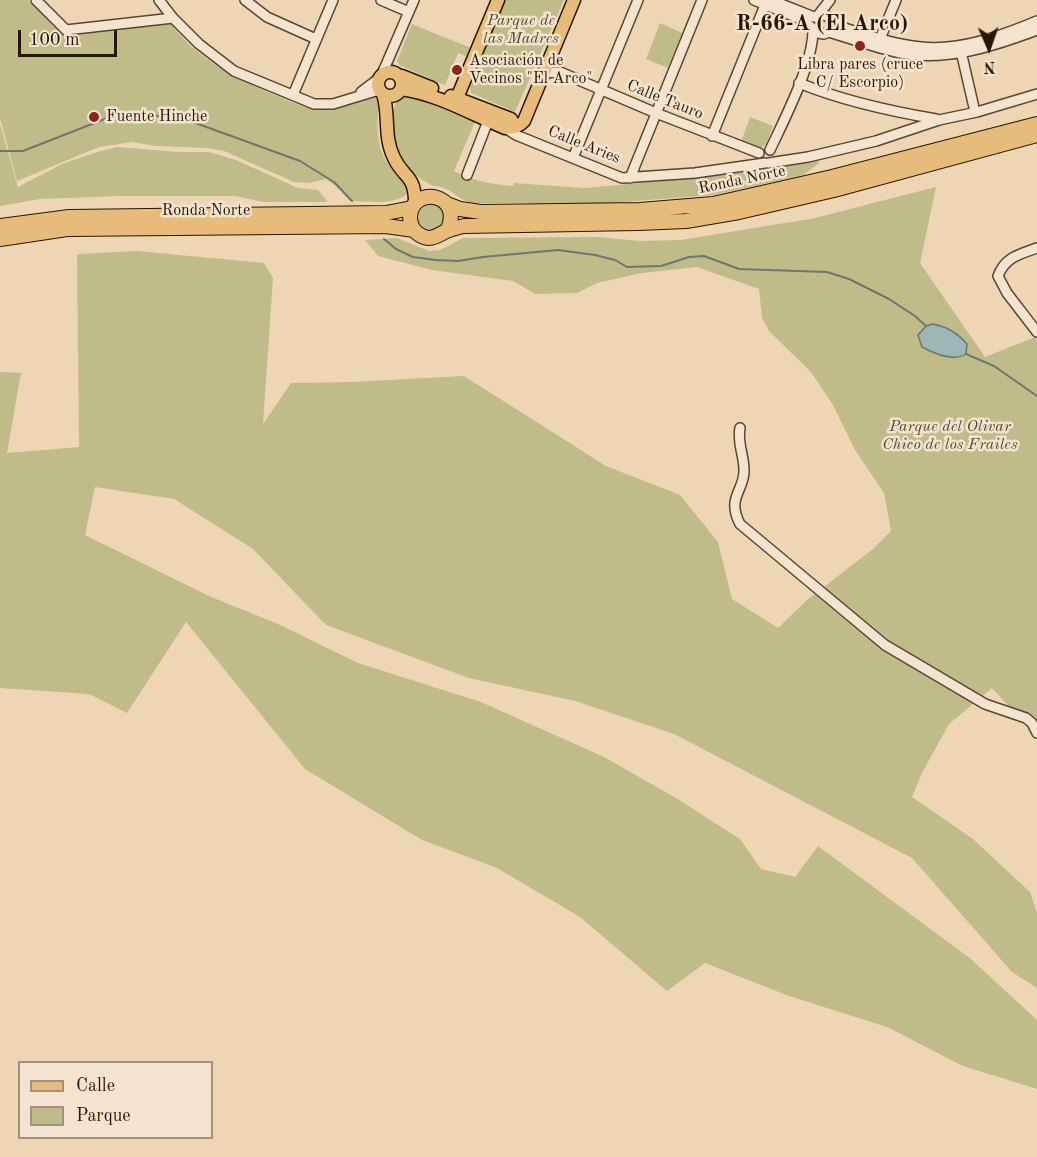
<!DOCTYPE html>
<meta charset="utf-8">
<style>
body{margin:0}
#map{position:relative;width:1037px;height:1157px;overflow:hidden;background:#eed6b5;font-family:"Old Standard TT",serif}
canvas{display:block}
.legend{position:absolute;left:18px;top:1061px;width:195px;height:78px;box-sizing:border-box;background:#f4e4cf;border:2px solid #a2927d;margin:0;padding:8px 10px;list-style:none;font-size:18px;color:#261603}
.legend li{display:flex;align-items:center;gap:12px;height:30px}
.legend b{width:30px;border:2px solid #a2927d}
.north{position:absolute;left:959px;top:18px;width:60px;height:60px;-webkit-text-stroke:4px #f4e4cf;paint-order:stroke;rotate:178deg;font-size:16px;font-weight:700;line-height:24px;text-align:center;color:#261603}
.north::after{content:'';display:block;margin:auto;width:21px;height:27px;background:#261603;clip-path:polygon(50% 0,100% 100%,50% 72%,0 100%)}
.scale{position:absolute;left:18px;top:30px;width:99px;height:27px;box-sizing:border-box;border:3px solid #261603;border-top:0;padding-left:8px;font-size:18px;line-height:21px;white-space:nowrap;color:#261603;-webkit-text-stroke:4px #f4e4cf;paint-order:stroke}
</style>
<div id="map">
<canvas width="1037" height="1157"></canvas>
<ul class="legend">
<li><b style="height:8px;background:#e7bb7a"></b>Calle</li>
<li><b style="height:16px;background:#bfbc89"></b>Parque</li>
</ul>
<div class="north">N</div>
<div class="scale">100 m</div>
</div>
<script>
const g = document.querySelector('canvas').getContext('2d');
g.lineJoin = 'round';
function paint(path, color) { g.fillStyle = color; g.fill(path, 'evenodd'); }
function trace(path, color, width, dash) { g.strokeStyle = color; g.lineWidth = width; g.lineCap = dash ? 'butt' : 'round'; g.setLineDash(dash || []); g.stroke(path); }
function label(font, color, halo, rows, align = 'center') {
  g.font = font + ' "Old Standard TT",serif'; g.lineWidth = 5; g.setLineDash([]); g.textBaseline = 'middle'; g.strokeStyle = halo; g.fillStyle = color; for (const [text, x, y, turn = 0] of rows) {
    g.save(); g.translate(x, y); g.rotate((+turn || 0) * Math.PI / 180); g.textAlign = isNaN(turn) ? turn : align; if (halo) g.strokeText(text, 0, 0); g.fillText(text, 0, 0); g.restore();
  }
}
paint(new Path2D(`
 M0,0H28L61,34L168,20C195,59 240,81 282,98C296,104 310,110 326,110C344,110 358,99 375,97L379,102C375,140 378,159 407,186V194C392,206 368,201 350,201L337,187L326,179L309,183L294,182L224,151L208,148L155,146L132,142L99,147L17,181L0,118Z
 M504,0H564L515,112L471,93L470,86Z
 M660,23L682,33L668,68L646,59Z
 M412,24L471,48L468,57L458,53L445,85L399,65L397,61Z
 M404,96L436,104L475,122L454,171C473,181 491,184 513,186L514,183L585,188L695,178L770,169L818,160L819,163L803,175L713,195L610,203H471C460,200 453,191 442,187C438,186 433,187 429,184C396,164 386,137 396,101Z
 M750,117L773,126L766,144L760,149L741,142Z
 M0,124L18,187L62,164L100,151L117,147L179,152H209L236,160L298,188L318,190L328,202H264L235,196H121L40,199L0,206Z
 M936,187L920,263L985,357L1035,337L1037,340V737L992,688L949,724L922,773L912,797L973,839L1030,892L1037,912V988L1012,972L912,858L674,734L575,701L469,678L326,625L253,549L174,499L95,487L85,535L209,596L278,624L358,663L481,702L604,757L676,798L740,839L761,869L795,877L818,846L971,959L1037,1020V1089L963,1066L887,1027L789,996L705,963L667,991L580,917L497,868L422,840L305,769L186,622L127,713L89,694L0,688V372L21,373L7,453L79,447L77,254L137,251L264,263L273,278L263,424L291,383L352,382L464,376L606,466L680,495L718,542L732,599L778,628L807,600L873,549L891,531L884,493L855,450L833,405L811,372L769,331L762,318L759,289L697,267L642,273L597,283L577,293L535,294L513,281L432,270L378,256L365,240L397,238L429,251L440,250L463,238L598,237L640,241L681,240L815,218Z
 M417 217a14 14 0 1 1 28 0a14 14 0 1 1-28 0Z`), '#bfbc89');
const water = new Path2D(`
 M933,324C948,327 958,333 967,344L966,354C954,362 935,354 922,347L918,335L926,326Z`);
paint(water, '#9cb7b6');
trace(water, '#6d776e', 1.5);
trace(new Path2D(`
 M0,151H23L115,115L131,112L190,121L300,161L334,182L352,201
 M384,239L396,249L413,257L436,260L458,261L483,257L558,250L595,255L615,260L627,267L661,266L689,257L704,256L739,269L827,272L849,279L889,299L915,316L926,326
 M966,354L994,366L1037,396`), '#6d776e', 2);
const minor = new Path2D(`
 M36,0L66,30L173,18
 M159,0L173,18L199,44L234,71L314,104H333L379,90
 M245,0L267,17L316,39
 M381,0L409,12
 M754,0L803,20L818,33L824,34L829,32C852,39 876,48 900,53C947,62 994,46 1037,30
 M771,0L814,17
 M819,14L830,0
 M814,17L825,15L830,18L832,24
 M832,24C861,33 890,44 921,47C961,51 1001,36 1037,21
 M880,39L896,0
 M960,47L975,112
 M543,73L560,72L656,113L759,153
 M382,74L414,0
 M799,83C843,101 889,111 936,119
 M361,92L378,79
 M293,95L333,0
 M505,128L516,135L622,178L695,173L765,163
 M712,136L765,5
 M770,150C785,118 813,64 813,30
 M573,158L638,0
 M769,163L808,157L876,141L939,120L977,112L1037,94
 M467,175L488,121
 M630,178L702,0
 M1037,248C1020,254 1005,257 998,276L1007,293L1037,332
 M740,428C737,443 744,455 744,470C745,490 726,497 740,524L885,645L985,704L1026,718L1032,723L1037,733`);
const major = new Path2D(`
 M378 84a12 12 0 1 1 24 0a12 12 0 1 1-24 0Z
 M400,77L402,76L432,88
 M401,89C438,94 471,114 505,128C512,128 519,127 524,121L574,0
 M383,94C390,115 383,136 394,158C404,179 415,174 415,203
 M451,96L511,119L515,127
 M457,98L498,0`);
const highway = new Path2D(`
 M447,204L460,209L481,212L640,210L713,204L832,177L1037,124
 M0,226L69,217L386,213L412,208
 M447,231C465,194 413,184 410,216C410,223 412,229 417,233C428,242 436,237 446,231C452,229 459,227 464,226L638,223L686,221L739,212L834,190L1037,135
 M0,239L67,229L386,226L414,230`);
trace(minor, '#584630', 12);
trace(major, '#261603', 15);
trace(highway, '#261603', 16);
trace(minor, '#f4e4cf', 9);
trace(major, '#e7bb7a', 12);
trace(highway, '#e7bb7a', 14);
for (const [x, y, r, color] of [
 [860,46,6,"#8f2418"],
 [457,70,6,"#8f2418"],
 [94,117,6,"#8f2418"]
]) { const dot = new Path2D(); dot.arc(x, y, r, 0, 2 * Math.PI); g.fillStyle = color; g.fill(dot); trace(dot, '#f4e4cf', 2); }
label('italic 16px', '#54482b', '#f4e4cf', [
 ["Parque de",521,21],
 ["las Madres",521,39],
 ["Parque del Olivar",950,427],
 ["Chico de los Frailes",950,445]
]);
label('16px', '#261603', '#f4e4cf', [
 ["Asociación de",469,61],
 ["Vecinos \"El Arco\"",469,79],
 ["Libra pares (cruce",860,65,"center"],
 ["C/ Escorpio)",860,83,"center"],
 ["Fuente Hinche",106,117]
], 'left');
label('16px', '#261603', '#f4e4cf', [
 ["Calle Tauro",665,100,22],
 ["Calle Aries",584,145,22],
 ["Ronda Norte",742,180,-12],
 ["Ronda Norte",206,211]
]);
label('bold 22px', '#261603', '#f4e4cf', [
 ["R-66-A (El Arco)",822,24]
]);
</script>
